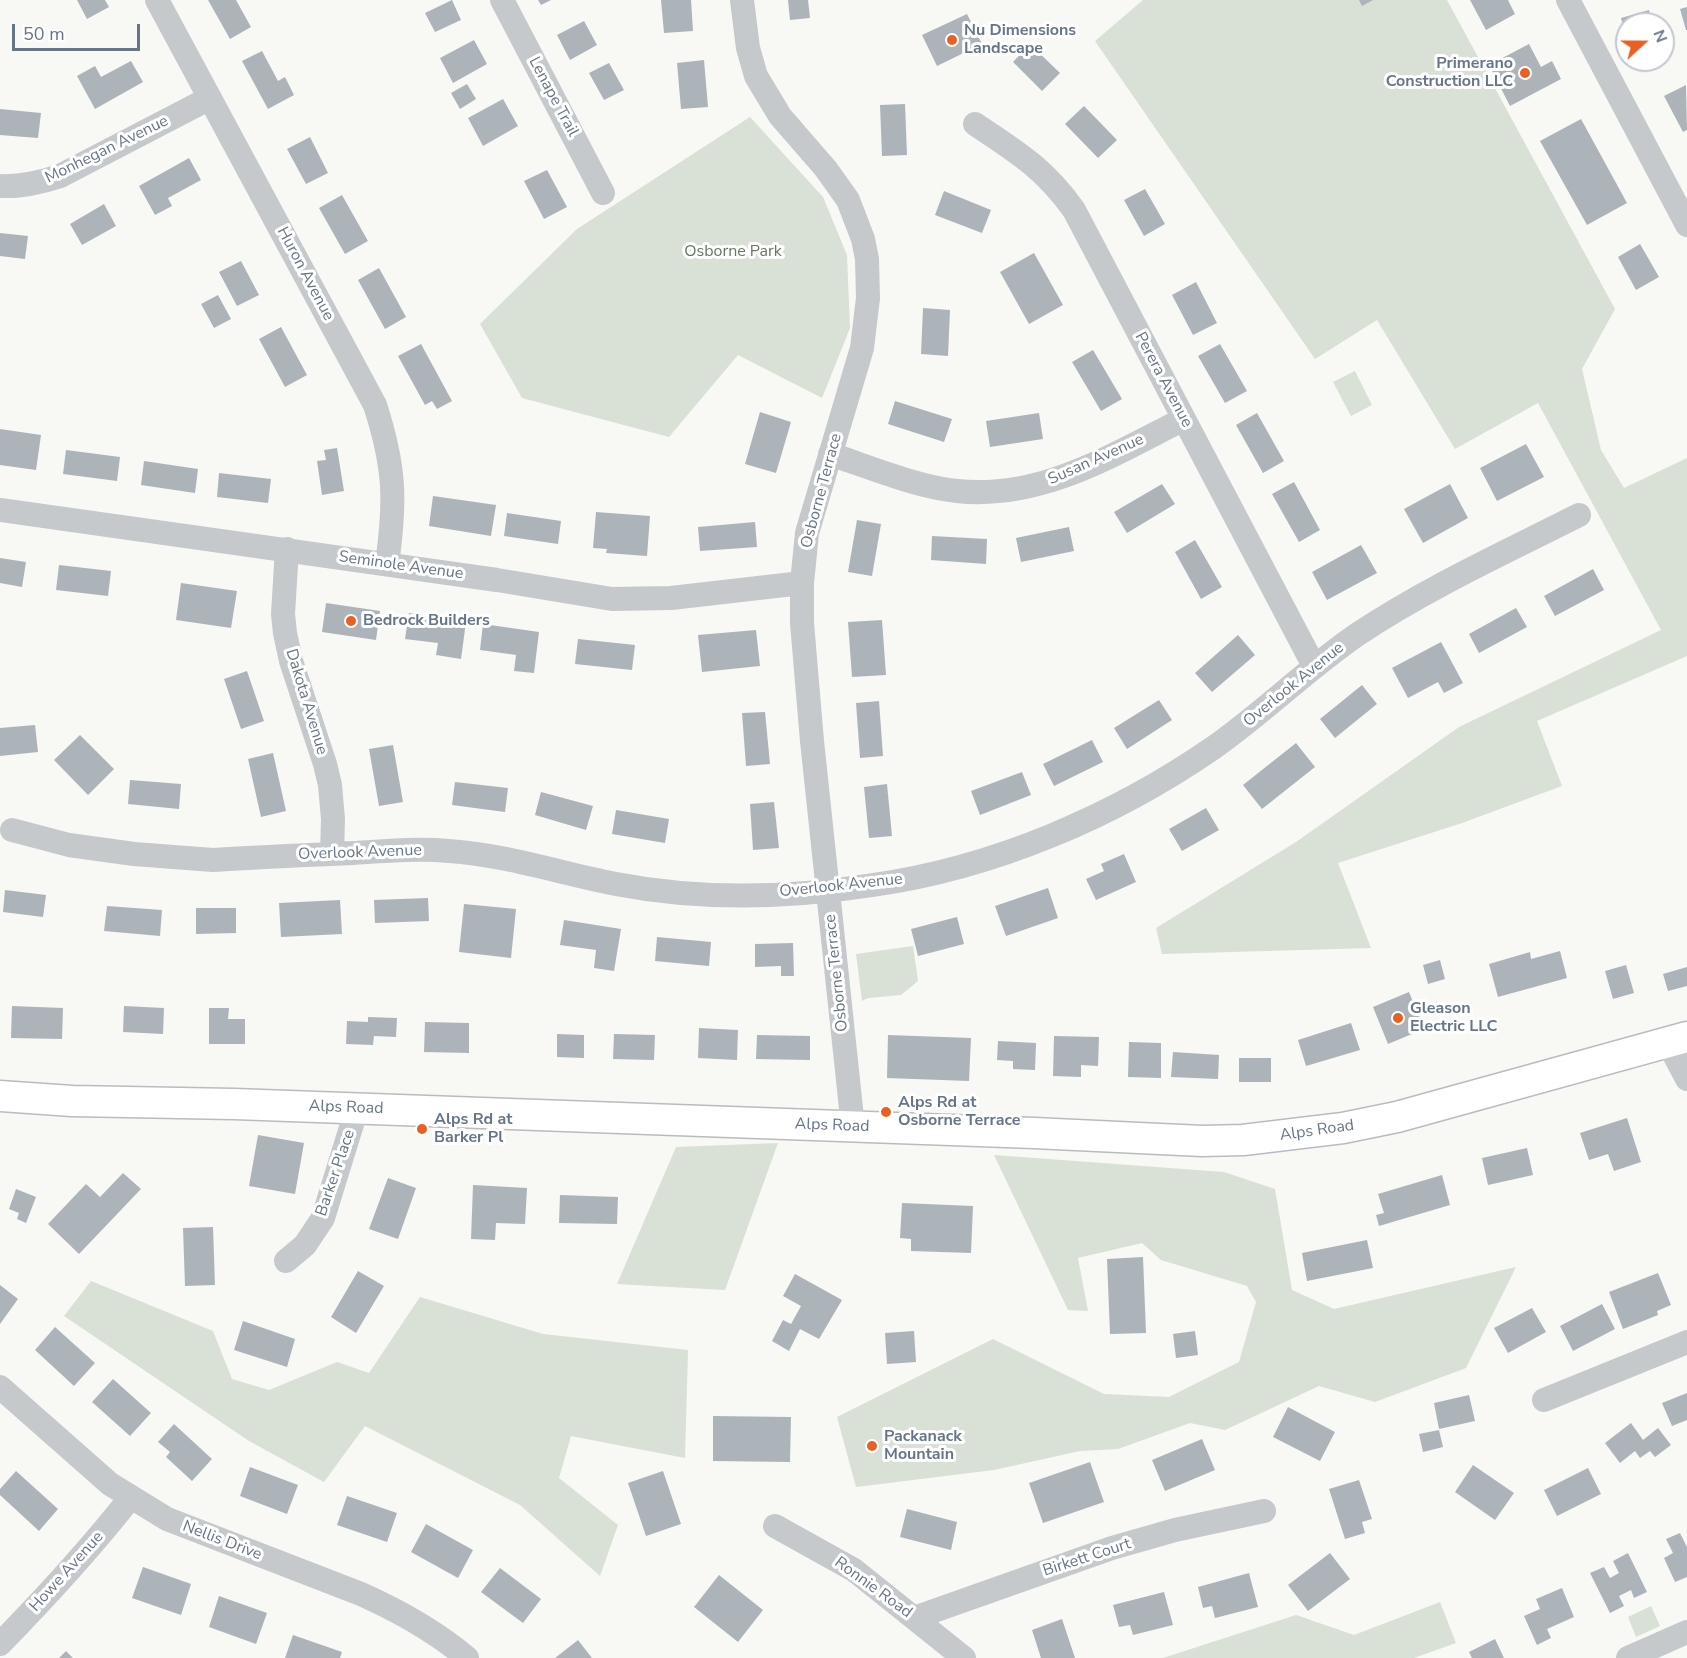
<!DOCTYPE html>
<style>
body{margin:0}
#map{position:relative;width:1687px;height:1658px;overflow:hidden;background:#f8f8f5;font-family:"Nunito Sans",sans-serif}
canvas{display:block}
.north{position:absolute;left:1615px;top:12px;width:60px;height:60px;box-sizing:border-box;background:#fff;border:2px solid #c2c8cf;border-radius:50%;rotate:69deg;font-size:16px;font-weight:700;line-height:24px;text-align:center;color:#667687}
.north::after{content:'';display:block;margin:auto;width:21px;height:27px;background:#ea6023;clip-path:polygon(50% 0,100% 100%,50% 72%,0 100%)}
.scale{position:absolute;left:12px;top:24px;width:128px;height:27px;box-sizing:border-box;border:3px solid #667687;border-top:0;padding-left:8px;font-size:18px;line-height:21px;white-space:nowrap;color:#667687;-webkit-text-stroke:4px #fff;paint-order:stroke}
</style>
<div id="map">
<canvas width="1687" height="1658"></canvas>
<div class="north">N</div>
<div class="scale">50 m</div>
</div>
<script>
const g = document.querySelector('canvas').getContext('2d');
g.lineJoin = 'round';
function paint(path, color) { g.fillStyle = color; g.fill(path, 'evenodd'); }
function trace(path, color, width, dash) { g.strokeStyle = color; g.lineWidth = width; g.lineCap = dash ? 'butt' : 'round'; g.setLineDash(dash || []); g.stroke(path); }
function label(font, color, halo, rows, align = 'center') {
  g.font = font + ' "Nunito Sans",sans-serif'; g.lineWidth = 6; g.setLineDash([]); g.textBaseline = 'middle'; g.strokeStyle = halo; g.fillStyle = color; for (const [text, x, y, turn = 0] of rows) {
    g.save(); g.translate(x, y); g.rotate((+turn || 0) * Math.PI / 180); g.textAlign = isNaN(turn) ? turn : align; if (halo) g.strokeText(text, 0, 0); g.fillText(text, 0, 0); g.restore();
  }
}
paint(new Path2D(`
 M1143,0H1447L1615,309L1582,369L1601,450L1624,488L1687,458V656L1537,721L1562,786L1462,823L1338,863L1371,948L1162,954L1156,928L1296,842L1459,727L1661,630L1538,403L1455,449L1377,320L1315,359L1095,41Z
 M750,117L823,197L847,255L850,328L822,398L738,355L669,437L522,398L480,324L577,229Z
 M1355,371L1372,405L1351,416L1333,382Z
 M913,946L918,981L901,995L868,998L862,1001L856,954Z
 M778,1143L725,1290L617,1284L676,1147Z
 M994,1155L1224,1172L1275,1189L1292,1290L1334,1309L1516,1267L1466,1368L1375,1402L1319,1386L1225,1430L1190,1423L1118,1449L1080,1451L994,1470L856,1487L837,1417L993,1339L1104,1394L1169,1397L1239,1362L1256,1302L1247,1286L1161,1260L1142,1243L1078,1258L1088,1311L1068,1310Z
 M91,1281L213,1331L232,1379L269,1390L337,1362L369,1373L420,1297L543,1334L688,1350L685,1458L571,1436L559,1478L618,1525L600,1576L520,1505L365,1426L324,1482L249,1441L64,1316Z
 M1440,1602L1456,1643L1414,1658H1163L1296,1615L1354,1635Z
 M1651,1606L1660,1626L1636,1637L1628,1617Z`), '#d9e0d6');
paint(new Path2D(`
 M77,0H105L109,7L87,19Z
 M208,0H236L251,27L230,39Z
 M452,0L461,20L435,32L425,13Z
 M538,0H551L541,5Z
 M661,0H691L693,31L664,33Z
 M788,0H808L810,18L790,20Z
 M1359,0H1373L1362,6Z
 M1470,0H1508L1515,14L1486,30Z
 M1687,7V30H1686L1680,9Z
 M1649,10L1652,24H1627L1626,37L1621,18Z
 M967,14L982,44L937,66L922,35Z
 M584,21L597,45L570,60L557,35Z
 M474,40L487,64L453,83L440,58Z
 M1030,44L1060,73L1042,91L1013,62Z
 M1529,44L1541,67L1552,61L1561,79L1510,106L1489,65Z
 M262,51L278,81L285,77L294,95L268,109L242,61Z
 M704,60L708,107L681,109L677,63Z
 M131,61L143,82L95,109L77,76L95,66L101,77Z
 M609,63L624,90L604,100L589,73Z
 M467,84L476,99L460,109L451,93Z
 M1686,85L1687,130L1683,132L1664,96Z
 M503,99L518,126L483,146L468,118Z
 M905,104L907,155L882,156L880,105Z
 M1084,106L1117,140L1098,158L1065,124Z
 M0,109L41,113L38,138L0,135Z
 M1581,119L1627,203L1587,225L1540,141Z
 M310,137L328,173L306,184L287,149Z
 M189,158L201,180L168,198L172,206L155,215L139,186Z
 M547,170L567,207L544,219L524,181Z
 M1145,189L1165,224L1144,236L1124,200Z
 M944,191L991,210L982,233L935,215Z
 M342,195L368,241L345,254L319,208Z
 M104,204L116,226L82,245L70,224Z
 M0,233L28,236L25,259L0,256Z
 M1640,244L1659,277L1636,290L1618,257Z
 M1034,253L1063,305L1029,324L1000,272Z
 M241,261L259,295L237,306L219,272Z
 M379,268L406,317L385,329L358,280Z
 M1196,282L1217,323L1193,335L1172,295Z
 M218,295L231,319L214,328L201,304Z
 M923,308L950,310L948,356L921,354Z
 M281,327L307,375L285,387L259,339Z
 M421,344L452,401L437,409L432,401L425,405L398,356Z
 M1220,344L1247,391L1225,403L1198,356Z
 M1093,350L1122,399L1101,411L1072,362Z
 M895,401L952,419L944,442L888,424Z
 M760,412L791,422L776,473L745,464Z
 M1039,413L1043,439L990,447L986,421Z
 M1257,413L1284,461L1263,473L1236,425Z
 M0,429L41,435L36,470L0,465Z
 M1526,444L1544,477L1497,501L1480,468Z
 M337,448L344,491L322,495L317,461L326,460L324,450Z
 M66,450L120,457L117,481L63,474Z
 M144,461L198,469L195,493L141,485Z
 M219,473L271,479L268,503L217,497Z
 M1294,482L1320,530L1299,542L1272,494Z
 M1162,484L1175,504L1127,533L1114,512Z
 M1450,484L1468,518L1423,543L1404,509Z
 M433,496L496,505L491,536L429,526Z
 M596,512L650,516L647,556L606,553L607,549L593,548Z
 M507,513L561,521L558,544L504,536Z
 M857,520L881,524L872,576L848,572Z
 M755,522L757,547L700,551L698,527Z
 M1069,527L1074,551L1021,562L1016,538Z
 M932,536L987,539L986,564L931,560Z
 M1195,540L1222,587L1201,599L1175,552Z
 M1361,545L1377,573L1327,600L1312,572Z
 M0,558L26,562L22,587L0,583Z
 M59,565L111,571L108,596L56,590Z
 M1593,569L1604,590L1555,616L1544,596Z
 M181,583L237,591L231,628L176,620Z
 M326,603L380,611L376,640L322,632Z
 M1516,608L1527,627L1479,653L1469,634Z
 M409,613L466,622L461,659L436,655L438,643L405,639Z
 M882,620L886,675L852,677L848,622Z
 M483,624L539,632L534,673L514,671L516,655L480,650Z
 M756,630L760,666L702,672L698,635Z
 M1238,635L1255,655L1212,692L1195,673Z
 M578,639L635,645L632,670L575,664Z
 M1441,642L1463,683L1444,693L1438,682L1408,698L1392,668Z
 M247,671L264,721L241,729L224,679Z
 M1362,685L1377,704L1335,738L1320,719Z
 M1159,700L1172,720L1127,749L1114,728Z
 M879,701L883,756L860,758L856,703Z
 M765,712L770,764L746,766L742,713Z
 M35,725L38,752L0,756V728Z
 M80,735L114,769L88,795L54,760Z
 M1092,740L1103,762L1054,786L1043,764Z
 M1296,743L1315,767L1262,809L1243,785Z
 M393,745L403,802L379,806L369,749Z
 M273,753L286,811L261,817L248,759Z
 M1022,772L1031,795L980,815L971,791Z
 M130,780L181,784L179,809L128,804Z
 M455,782L508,788L505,812L452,805Z
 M887,784L892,836L869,838L864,787Z
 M541,792L593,806L586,830L535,815Z
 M774,802L779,848L753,850L750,804Z
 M1206,808L1219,830L1182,851L1169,829Z
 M616,810L669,819L665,843L612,834Z
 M1124,854L1136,882L1096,900L1086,879L1104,871L1101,864Z
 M1048,888L1058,918L1006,936L995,906Z
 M5,890L46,895L43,917L3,912Z
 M428,898L429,921L375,923L374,900Z
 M340,900L342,934L281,937L279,903Z
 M464,904L516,909L511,958L459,952Z
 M107,906L162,910L160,936L104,931Z
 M196,908H236V933L196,934Z
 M957,917L964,944L918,956L911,929Z
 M564,920L621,929L614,971L594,968L596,950L560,945Z
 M657,937L711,942L709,966L655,961Z
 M793,943L794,976H781V966L755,967V944Z
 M1560,951L1567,978L1498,997L1489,964L1530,952L1531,959Z
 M1440,960L1445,979L1428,984L1423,965Z
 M1626,965L1634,993L1613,999L1605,971Z
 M1687,967V986L1668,991L1663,974Z
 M1409,992L1424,1029L1388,1044L1373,1007Z
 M12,1006L63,1008L62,1039L11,1038Z
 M124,1006L164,1008L163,1034L123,1032Z
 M209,1008H229L228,1019H245V1044H209Z
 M368,1017L397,1018L396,1037L374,1036L373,1045L346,1044L347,1021L368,1022Z
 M425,1022L469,1023V1053L424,1052Z
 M1351,1023L1360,1050L1306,1066L1298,1040Z
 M699,1028L738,1030L737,1060L698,1058Z
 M557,1034L584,1035V1058L557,1057Z
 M614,1034L655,1035L654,1060L613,1059Z
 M757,1035L810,1036V1060L756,1059Z
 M888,1035L971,1038L969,1081L887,1078Z
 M1054,1036L1099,1037L1098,1066L1081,1065V1077L1053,1076Z
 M998,1041L1036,1043L1035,1070L1013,1069V1061L997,1060Z
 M1129,1042L1161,1043V1078L1128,1077Z
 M1173,1052L1219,1055L1218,1079L1171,1077Z
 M1239,1058H1271V1082H1239Z
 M1627,1118L1641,1162L1614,1171L1608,1154L1589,1160L1580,1133Z
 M258,1135L304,1143L295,1194L249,1186Z
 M1527,1148L1533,1175L1488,1185L1482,1158Z
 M123,1173L141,1189L79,1254L48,1224L86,1184L100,1197Z
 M1442,1175L1450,1205L1379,1226L1376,1215L1384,1213L1378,1194Z
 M388,1178L416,1188L398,1239L369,1229Z
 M473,1185L527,1188L525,1224L496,1223L495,1240L471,1239Z
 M16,1189L36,1197L26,1223L17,1219L19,1213L9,1209Z
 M560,1195L618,1197L617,1224L559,1223Z
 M902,1203L973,1206L971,1253L911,1251V1239L900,1238Z
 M213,1227L215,1285L185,1286L183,1228Z
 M1367,1240L1373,1268L1307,1281L1302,1253Z
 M1143,1257L1146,1333L1110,1334L1107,1259Z
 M358,1271L384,1286L356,1333L331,1317Z
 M1658,1273L1671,1305L1657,1311L1658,1315L1623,1329L1609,1292Z
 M795,1274L842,1300L819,1339L800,1329L789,1351L772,1341L783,1320L791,1324L801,1306L783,1296Z
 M0,1285L18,1299L0,1324Z
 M1602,1304L1615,1329L1573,1351L1560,1326Z
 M1532,1308L1546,1332L1508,1353L1494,1328Z
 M243,1321L295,1339L287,1367L234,1350Z
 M55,1327L95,1363L74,1386L35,1350Z
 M914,1331L916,1362L887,1364L885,1333Z
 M1195,1331L1198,1355L1176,1358L1173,1334Z
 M113,1379L151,1413L130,1436L92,1402Z
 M1687,1393V1420L1672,1426L1662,1403Z
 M1469,1395L1475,1421L1439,1429L1434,1403Z
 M1288,1407L1335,1432L1320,1461L1273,1437Z
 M713,1416L791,1417L790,1462L713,1461Z
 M1631,1423L1643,1440L1658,1428L1671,1445L1655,1457L1650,1451L1640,1458L1635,1451L1620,1463L1605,1443Z
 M174,1424L212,1459L192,1481L166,1457L170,1452L158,1442Z
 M1439,1430L1443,1447L1423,1452L1419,1434Z
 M1202,1439L1215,1470L1165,1491L1152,1460Z
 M1090,1462L1104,1502L1043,1523L1029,1483Z
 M1473,1465L1514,1493L1495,1520L1455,1492Z
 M250,1467L298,1485L287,1514L240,1496Z
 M1588,1468L1601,1494L1557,1516L1544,1490Z
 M16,1471L58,1509L39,1531L0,1495V1489Z
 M663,1471L681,1524L646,1536L628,1483Z
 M1359,1480L1372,1519L1362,1522L1365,1533L1345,1539L1329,1489Z
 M347,1496L397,1513L387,1542L337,1525Z
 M907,1509L957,1522L951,1550L900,1537Z
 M426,1524L473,1550L458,1578L411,1552Z
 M1680,1533L1687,1547V1577L1675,1582L1664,1558L1673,1553L1666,1539Z
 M1330,1553L1350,1579L1308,1611L1288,1585Z
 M1628,1553L1647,1592L1634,1598L1631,1590L1619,1596L1624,1606L1610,1613L1590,1573L1604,1567L1610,1578L1619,1573L1613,1561Z
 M143,1567L191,1584L181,1615L132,1598Z
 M500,1568L541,1599L523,1623L481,1592Z
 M1249,1573L1258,1607L1215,1618L1212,1606L1203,1608L1198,1587Z
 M719,1575L763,1610L738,1642L694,1607Z
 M1562,1588L1574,1617L1547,1629L1551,1638L1537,1645L1524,1616L1540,1609L1536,1599Z
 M1164,1592L1173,1625L1133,1635L1130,1625L1119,1627L1113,1605Z
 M219,1596L267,1613L256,1644L209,1627Z
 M1062,1619L1075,1658H1041L1032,1630Z
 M293,1635L342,1652L340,1658H285Z
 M1495,1639L1504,1658H1472L1469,1652Z
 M578,1640L592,1658H555Z
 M66,1651L73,1658H59Z`), '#acb4ba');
const major = new Path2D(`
 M0,1096L72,1101L234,1104L1034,1133L1202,1141L1243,1140L1343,1128L1397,1117L1687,1037`);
trace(major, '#b8bcc0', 33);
trace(new Path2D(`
 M157,0L375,405C395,467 396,500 387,564
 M502,0L603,193
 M742,0L748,48L756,76L780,116L826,169L848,200L863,239L867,259L868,298L862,348L807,533L802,583V623L812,741L853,1127
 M1568,0L1687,225
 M975,124C1017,152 1044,168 1074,210L1314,666
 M0,186C21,187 39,183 60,176L210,98
 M830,454C869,467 917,487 957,491C1041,500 1112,455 1184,419
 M0,510L497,580L612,599L671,598L802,583
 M287,549L283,614L285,633L291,661L325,764L330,785L333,819L332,854
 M12,830L69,845L134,854L213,860C260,857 307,855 353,853C385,851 417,848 449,851C506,855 560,873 616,884C699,900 789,898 873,885C993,868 1113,817 1213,748C1263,713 1307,669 1358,634C1427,588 1504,553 1579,515
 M1668,1043L1687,1079
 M286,1261L305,1245L323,1218L357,1108
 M0,1387L110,1484L167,1519L361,1594C399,1611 435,1631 467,1658
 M1544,1400L1687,1342
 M775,1526L854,1570L964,1658
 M914,1618L1112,1548L1175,1530L1264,1511
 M0,1644C46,1597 90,1549 131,1497
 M1628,1658L1687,1632`), '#c5c9cc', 24);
trace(major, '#fff', 30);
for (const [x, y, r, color] of [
 [952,40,6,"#ea6023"],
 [1525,73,6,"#ea6023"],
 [351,621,6,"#ea6023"],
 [1398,1018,6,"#ea6023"],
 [886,1112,6,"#ea6023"],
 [422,1129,6,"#ea6023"],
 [872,1446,6,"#ea6023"]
]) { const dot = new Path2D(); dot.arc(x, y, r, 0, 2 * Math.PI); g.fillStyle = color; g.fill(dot); trace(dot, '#fff', 2); }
label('bold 16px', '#667687', '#fff', [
 ["Nu Dimensions",964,31],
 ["Landscape",964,49],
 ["Primerano",1513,64,"right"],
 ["Construction LLC",1513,82,"right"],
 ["Bedrock Builders",363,621],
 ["Gleason",1410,1009],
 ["Electric LLC",1410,1027],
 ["Alps Rd at",898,1103],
 ["Osborne Terrace",898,1121],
 ["Alps Rd at",434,1120],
 ["Barker Pl",434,1138],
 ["Packanack",884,1437],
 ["Mountain",884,1455]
], 'left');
label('16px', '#667687', '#fff', [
 ["Lenape Trail",553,97,62],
 ["Monhegan Avenue",107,150,-26],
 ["Huron Avenue",305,274,62],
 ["Perera Avenue",1163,380,62],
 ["Susan Avenue",1096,460,-24],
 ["Osborne Terrace",822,491,-75],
 ["Seminole Avenue",401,566,8],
 ["Overlook Avenue",1294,685,-39],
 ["Dakota Avenue",306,702,73],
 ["Overlook Avenue",360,853,-2],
 ["Overlook Avenue",841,886,-6],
 ["Osborne Terrace",837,973,-96],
 ["Alps Road",346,1108,2],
 ["Alps Road",832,1126,2],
 ["Alps Road",1317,1131,-8],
 ["Barker Place",336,1173,-71],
 ["Nellis Drive",222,1541,21],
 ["Birkett Court",1087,1558,-18],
 ["Howe Avenue",67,1572,-48],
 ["Ronnie Road",873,1588,36]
]);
label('16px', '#647961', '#fff', [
 ["Osborne Park",733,252]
]);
</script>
